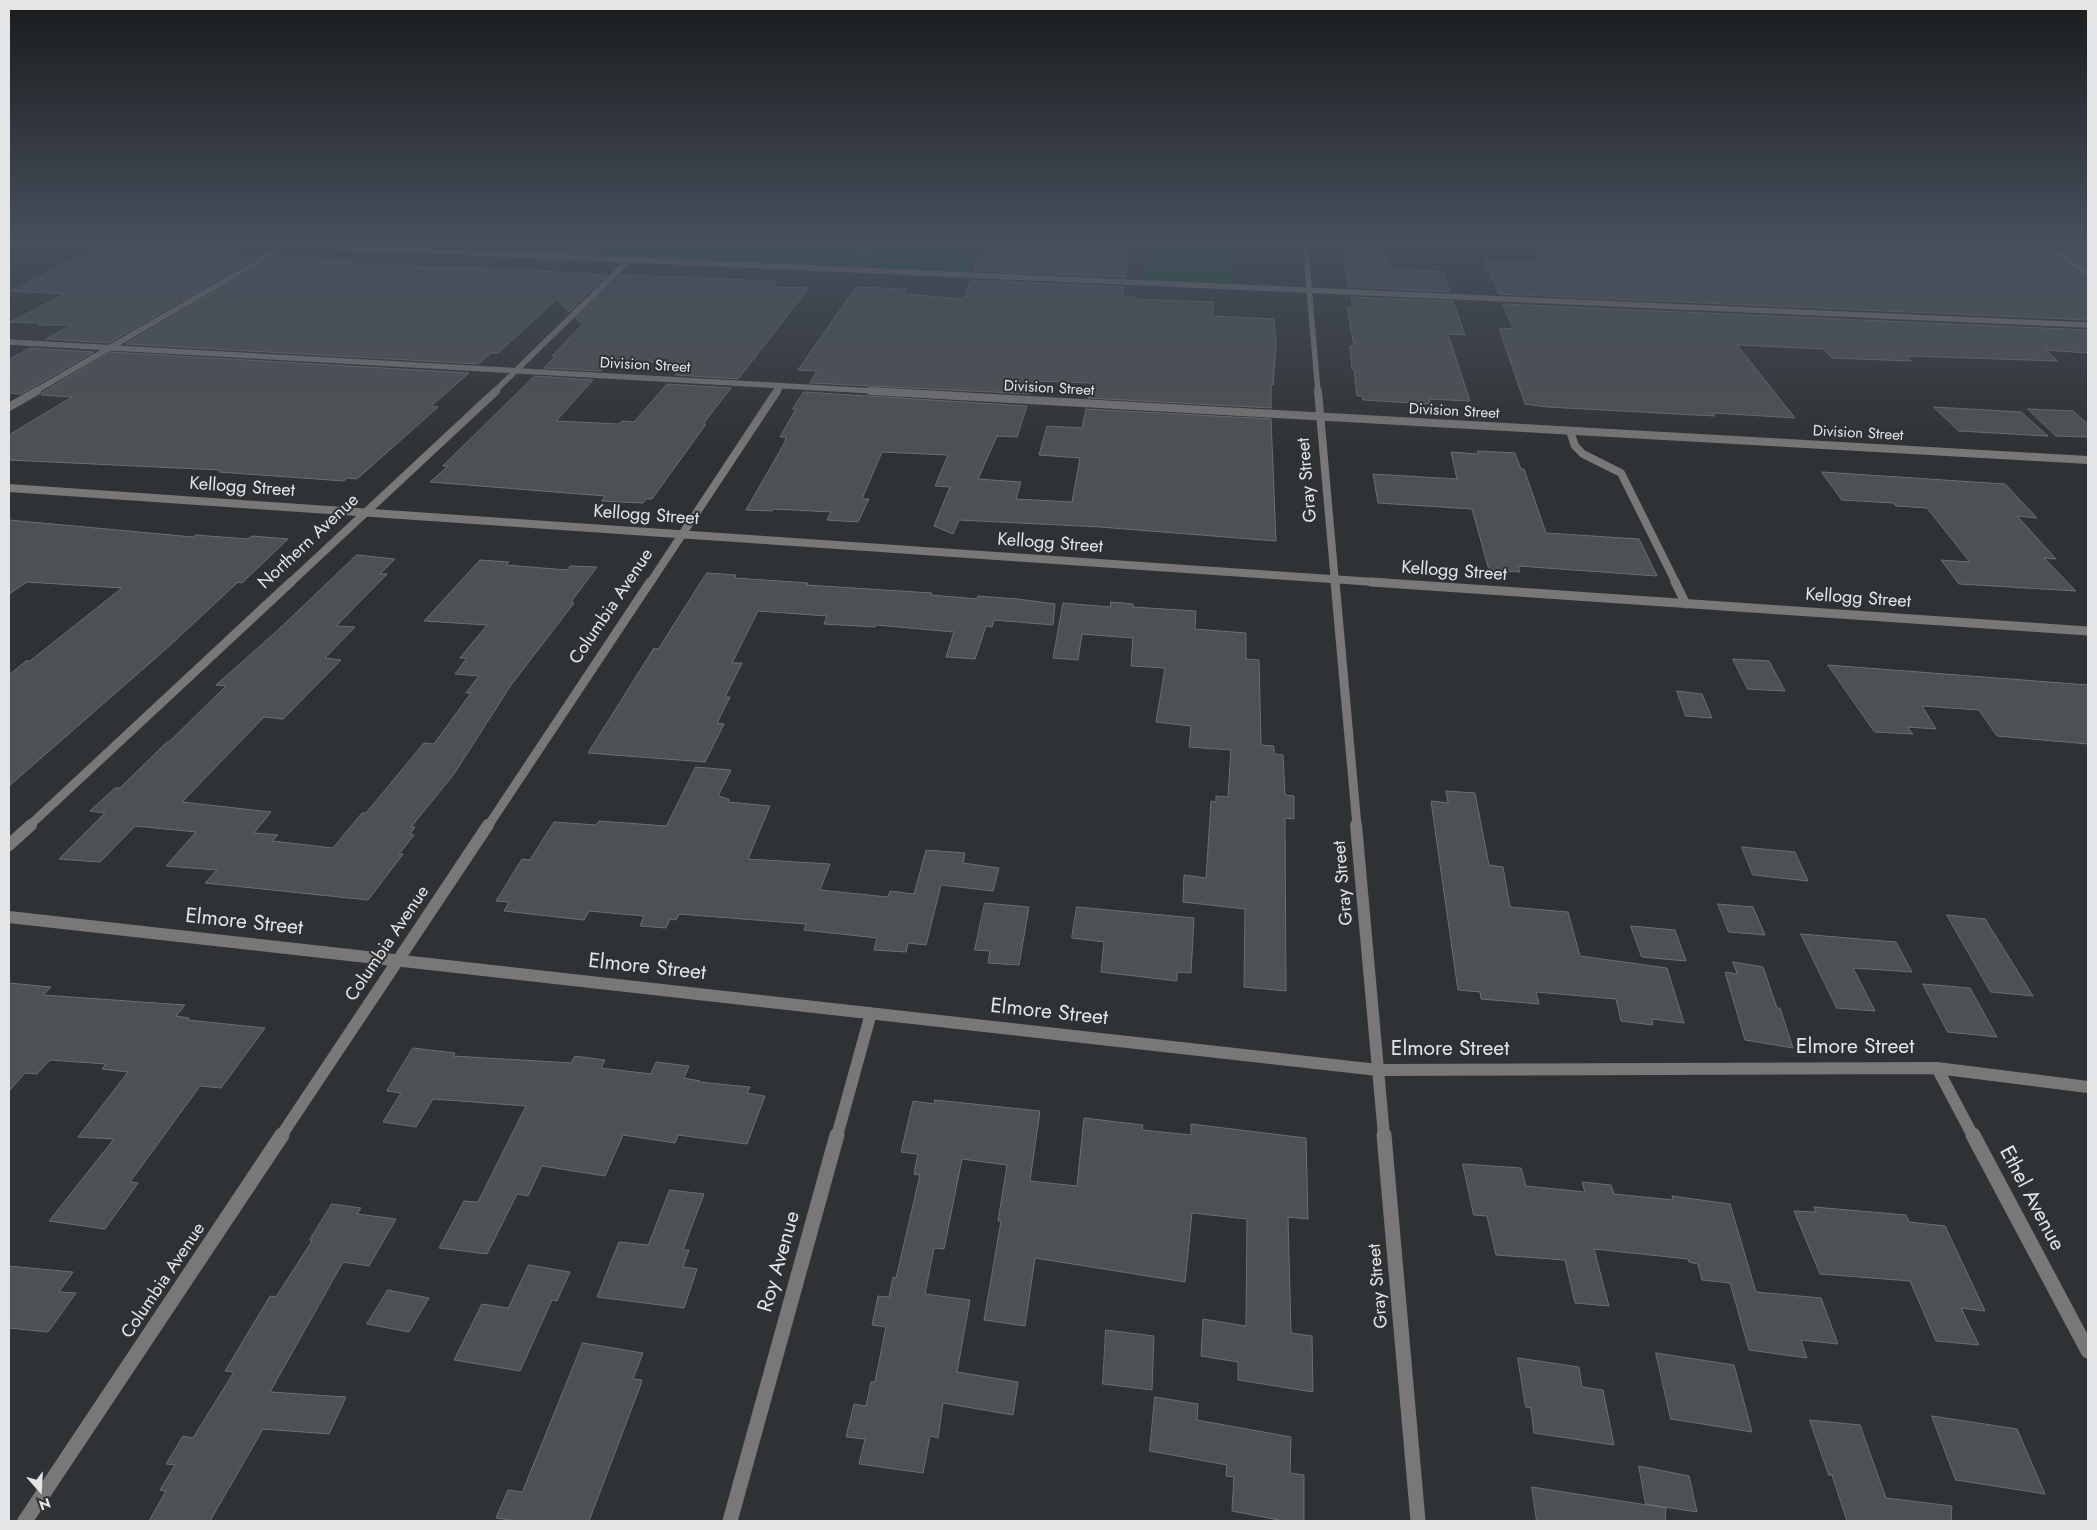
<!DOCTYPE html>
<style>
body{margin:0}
#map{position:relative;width:2097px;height:1530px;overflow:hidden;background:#2f3234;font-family:Jost,sans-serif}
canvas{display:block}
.frame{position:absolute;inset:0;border:10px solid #e3e5e6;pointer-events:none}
.north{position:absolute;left:15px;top:1465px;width:50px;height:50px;-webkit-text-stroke:4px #2f3234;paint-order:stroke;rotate:161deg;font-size:14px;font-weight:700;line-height:20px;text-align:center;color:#e3e5e6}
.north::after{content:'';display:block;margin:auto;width:18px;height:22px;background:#e3e5e6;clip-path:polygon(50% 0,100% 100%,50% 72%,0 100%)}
</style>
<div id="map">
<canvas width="2097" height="1530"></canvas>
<div class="frame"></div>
<div class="north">N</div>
</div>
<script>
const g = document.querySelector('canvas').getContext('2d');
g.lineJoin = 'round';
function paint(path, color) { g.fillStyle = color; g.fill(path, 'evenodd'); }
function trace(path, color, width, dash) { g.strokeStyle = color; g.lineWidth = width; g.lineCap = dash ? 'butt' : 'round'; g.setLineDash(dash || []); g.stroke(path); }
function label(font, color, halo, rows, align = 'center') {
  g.font = font + ' Jost,sans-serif'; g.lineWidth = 4; g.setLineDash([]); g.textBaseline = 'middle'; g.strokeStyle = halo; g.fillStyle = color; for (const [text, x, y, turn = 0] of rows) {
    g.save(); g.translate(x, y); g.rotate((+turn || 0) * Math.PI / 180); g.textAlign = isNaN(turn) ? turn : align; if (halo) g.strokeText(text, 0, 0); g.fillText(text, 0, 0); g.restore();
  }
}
paint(new Path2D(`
 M228,242H977L965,275Z
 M1152,242H1233L1232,287L1141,283Z`), '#0a4f33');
const building = new Path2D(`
 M1040,242H1131L1125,277L974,271L981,254L988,253L990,249L1038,251Z
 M1527,242H1817L1985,249L1981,246L2040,249L2088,279V320L1499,294L1484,260L1542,264Z
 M1341,244L1378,245L1379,254H1387L1391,269L1443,272L1450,292L1349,287Z
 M97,248L191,251L260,255L109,343L46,339L72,325H38L41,323L10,322L65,294L11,291Z
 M2059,249L2088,250V269Z
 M276,256L354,261L349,265L495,268L607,275L569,312L557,299L498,353H491L478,364L126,344Z
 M620,275L776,281L773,287L809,288L738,379L675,375L685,363L610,361L601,371L544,368L556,356H552L582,325L576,318Z
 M971,280L1124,287L1122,296H1134L1135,299L1214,302L1212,316L1274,319L1276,344L1273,385H1271V408L1088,398L1091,383L1035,381L1031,394L810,383L817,371L798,370L856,287L906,289L903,294L963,299Z
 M1351,297L1453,301L1465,335L1448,334L1470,401L1429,399L1430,404L1363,400L1362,396H1357L1354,369H1352L1350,346H1354L1347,307H1353Z
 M1503,304L2088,330V353L2045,350L2058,361L1907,356L1911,361L1832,358L1824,349L1737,345L1795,418L1713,413L1715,416L1547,407L1525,404L1499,328L1513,329Z
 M30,348L94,352L21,394L9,393V360Z
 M111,352L469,373L431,406L438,407L357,479L346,478L344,481L219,472L220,470L9,460V435L72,397L41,395L42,393Z
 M535,376L593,380L556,421L619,424L622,421L634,422L667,384L731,388L703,424H706L652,499H646L643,503L602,501L605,496L430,482L448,466H443Z
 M804,392L1027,406L1017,437L997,436L978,479L1021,482L1016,499L1072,502L1080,458L1039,455L1047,426L1082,428L1086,409L1271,419L1276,541L1100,527L959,520L953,534L934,526L950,487L935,486L948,455L882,452L862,499H869L858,522L827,520L831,512L774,509L772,511L746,510L785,442L786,437H780L796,409H793Z
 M1934,407L2021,412L2048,436L1959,431Z
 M2028,409L2073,411L2088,424V437L2056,436Z
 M1478,451L1515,453L1521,469H1524L1546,533L1639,539L1657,576L1518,566L1520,572L1489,570L1472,509L1378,503L1373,474L1457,479L1451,452L1478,454Z
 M1822,472L2005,484L2037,518L2017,516L2056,559L2044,558L2076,591L1959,584L1941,560L1970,562L1927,508L1896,506L1893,503L1842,500Z
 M9,520L193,537L195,535L248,539L252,536L288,539L242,583L238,582L166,649L9,786V675L26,661H30L122,588L27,582L9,594Z
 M357,555L395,559L380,574H387L336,626L355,627L325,658L341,660L283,719L264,717L182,802L271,812L254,833L278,835L272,841L333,848L362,813H366L376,801L424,743L434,744L471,693H466L479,676L455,674L467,658H460L487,625L424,621L480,560L509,562L506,565L567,570L570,566L597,567L571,602L574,603L511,685L454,774L411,827H415L410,834L414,835L399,854H403L368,900L205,883L217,870L166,866L196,832L135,826L100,862L59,859L105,813L90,811L115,788H120L167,742H169L226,686L216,685L277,631Z
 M707,573L736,575L735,578L808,583L807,585L932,593L931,595L977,599L978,596L1018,599L1055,604L1053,625L994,620L992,627L986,626L975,659L946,657L954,632L876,625L875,627L824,624L827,616L758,611L732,663H742L725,697H730L717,723L724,724L705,762L588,753L654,648L658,649Z
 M1111,602L1133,604V607L1196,611L1195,629L1246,633V659L1259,660L1261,745L1274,746V754L1283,755L1285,795L1294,796V819L1285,818L1286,991L1244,987L1245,909L1183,902L1184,875L1206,878L1211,801L1216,802V796L1228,797L1231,750L1189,747L1191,726L1156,722L1165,668L1131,666L1133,638L1082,634L1078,660L1053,658L1063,603L1110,607Z
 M1733,659L1769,661L1785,691L1748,689Z
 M1828,665L2088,685V744L1997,736L1979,710L1922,706L1936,729L1907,727L1913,734L1875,732Z
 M1677,691L1702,694L1712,718L1686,716Z
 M696,767L731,770L718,796L729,799L728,802L770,806L748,859L830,864L820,890L888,897L890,891L914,894L926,850L965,853L963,863L999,868L993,891L941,885L926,945L908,943L906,952L874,950L877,938L804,930L806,924L679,914L676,920L670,919L666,928L640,926L644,916L589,911L584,920L504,911L509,902L496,901L522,859L530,860L554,822L596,825L599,821L666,826Z
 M1446,791L1475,793L1489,865L1503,867L1510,907L1568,912L1580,956L1667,968L1684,1023L1652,1019L1653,1025L1621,1021L1616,999L1536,992L1539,1004L1481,999L1480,992L1458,990L1431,801L1448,803Z
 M1742,847L1795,852L1808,881L1753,875Z
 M985,903L1029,907L1019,965L988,963L990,951L975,950Z
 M1718,904L1753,907L1765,935L1729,932Z
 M1077,907L1194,918L1191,973L1177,972V981L1101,972L1104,942L1072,938Z
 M1947,915L1985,919L2033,996L1991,992Z
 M1631,926L1675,930L1686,961L1642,957Z
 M1801,934L1896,942L1912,972L1853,968L1875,1011L1837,1008Z
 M1733,962L1763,967L1777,1008H1780L1793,1048L1745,1040L1725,972L1737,974Z
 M9,983L51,987L43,995L185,1005L176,1016L189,1018L188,1020L265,1028L221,1088L200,1086L130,1182L138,1183L105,1229L49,1221L114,1139L78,1137L128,1072L102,1069L106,1064L50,1060L37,1074L25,1073L9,1091Z
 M1923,984L1970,988L1997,1037L1948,1032Z
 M413,1048L455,1053L453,1056L571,1063L575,1056L605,1060L601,1068L651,1074L656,1062L689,1066L684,1078L700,1081L699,1082L750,1087L747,1093L765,1096L747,1144L678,1135L675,1143L623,1135L605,1176L542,1166L528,1196L517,1194L487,1254L439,1248L464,1201L478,1202L526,1106L433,1099L416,1127L383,1122L401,1093L387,1091Z
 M935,1100L1040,1111L1030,1181L1077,1186L1084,1118L1143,1125L1142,1130L1191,1135V1124L1306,1138L1308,1219L1288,1217L1291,1333L1312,1336L1313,1392L1238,1380V1362L1201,1356L1203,1319L1246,1326L1247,1219L1192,1213L1185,1282L1035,1258L1025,1326L984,1320L1001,1221H998L1007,1165L962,1159L944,1249L934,1248L925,1294L970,1300L957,1372L1018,1382L1013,1415L943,1403L938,1438L930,1436L923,1473L859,1464L865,1439L846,1437L854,1404L866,1406L871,1382H875L886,1327L872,1325L878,1296L889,1297L893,1277L896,1278L920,1175L914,1174L918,1154L901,1152L913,1101L934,1104Z
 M1463,1164L1521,1168L1526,1186L1585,1192L1582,1182L1611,1185L1614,1194L1673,1200L1672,1196L1730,1204L1756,1292L1821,1298L1838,1344L1801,1340L1807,1358L1749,1350L1730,1283L1702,1280L1698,1264L1689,1262L1688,1259L1594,1249L1609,1306L1575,1303L1565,1260L1496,1255L1487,1216L1474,1215Z
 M670,1190L704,1194L683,1250H689L683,1267L697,1269L684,1308L597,1297L619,1242L648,1245Z
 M332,1204L361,1208L357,1214L396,1219L369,1266L343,1262L270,1392L346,1397L329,1434L263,1429L210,1521H149L166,1491L160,1490L175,1465L166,1464L183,1436L193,1438L234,1372L225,1371L270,1296L276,1297L312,1241L310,1240Z
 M1814,1207L1906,1215L1909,1222L1945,1226L1985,1311L1961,1308L1979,1345L1936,1341L1910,1281L1820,1274L1794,1211L1816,1212Z
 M529,1265L570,1272L557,1301L552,1300L520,1371L454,1360L482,1304L508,1308Z
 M9,1266L73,1272L59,1292L76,1293L48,1332L9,1328Z
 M388,1290L429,1298L409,1332L367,1324Z
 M1106,1330L1154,1336L1152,1390L1103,1384Z
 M583,1343L643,1353L633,1379L642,1380L641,1384L589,1521H517L496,1518L508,1490L522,1492Z
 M1656,1353L1734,1365L1752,1432L1671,1419Z
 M1518,1358L1579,1367L1582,1387L1603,1390L1614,1445L1534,1433L1531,1408L1526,1407Z
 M1155,1397L1198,1404L1197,1420L1291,1437L1290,1473L1304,1475V1521H1284L1232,1511L1234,1477L1226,1476L1227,1465L1150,1451Z
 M1932,1416L2017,1429L2045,1494L1956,1480Z
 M1810,1420L1860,1425L1886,1498L1952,1506L1951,1521H1847L1832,1475H1829Z
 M1639,1466L1689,1476L1697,1512L1646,1504Z
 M1532,1487L1666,1508L1665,1521H1537Z`);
paint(building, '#4e5153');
trace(building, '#6c6f72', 1);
trace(new Path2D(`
 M847,242L870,251`), '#787a7c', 2, [1, 2]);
trace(new Path2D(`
 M1570,431L1575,446L1583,454L1621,473L1676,583`), '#797777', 8);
trace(new Path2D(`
 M1675,582L1686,604`), '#797777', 9);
trace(new Path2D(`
 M1305,242L1318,392
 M2063,242L2088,243
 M9,342L892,392
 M34,392L288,244
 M494,392L629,260
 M777,392L780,387`), '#797777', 5.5);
trace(new Path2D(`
 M870,391L2088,460
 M1318,391L1335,583
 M9,407L37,391
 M9,488L1389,583
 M290,583L496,391
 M650,583L777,391`), '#797777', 8);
trace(new Path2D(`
 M1335,582L1357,826
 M1371,582L2088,631
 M29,826L291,582
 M488,826L650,582`), '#797777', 9);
trace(new Path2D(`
 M1356,825L1384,1136
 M9,845L31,825
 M9,917L1378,1070L1937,1068L2088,1087
 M1937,1068L1973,1136
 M281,1136L488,825
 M837,1136L871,1013`), '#797777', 12);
trace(new Path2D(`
 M1384,1135L1418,1521
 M1973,1135L2088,1351
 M25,1521L282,1135
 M730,1521L837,1135`), '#797777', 15);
trace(new Path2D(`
 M228,242L2088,325
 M2039,242L2088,274`), '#797777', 5.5);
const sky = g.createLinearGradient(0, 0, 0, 456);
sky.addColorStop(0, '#1a1c1d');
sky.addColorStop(0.53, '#474f5c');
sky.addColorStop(1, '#474f5c00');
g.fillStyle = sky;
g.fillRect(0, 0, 2097, 456);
label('15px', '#e3e5e6', '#2f3234', [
 ["Division Street",645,366,3],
 ["Division Street",1049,389,3],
 ["Division Street",1454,412,3],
 ["Division Street",1858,434,3]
]);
label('18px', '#e3e5e6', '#2f3234', [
 ["Gray Street",1308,480,-95],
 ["Kellogg Street",242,488,4],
 ["Kellogg Street",646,516,4],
 ["Northern Avenue",309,542,-43],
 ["Kellogg Street",1050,544,4],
 ["Kellogg Street",1454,572,4],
 ["Kellogg Street",1858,599,4],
 ["Columbia Avenue",612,607,-56],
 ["Gray Street",1344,883,-95],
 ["Columbia Avenue",388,944,-56],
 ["Columbia Avenue",164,1281,-56],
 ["Gray Street",1379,1286,-95]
]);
label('21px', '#e3e5e6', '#2f3234', [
 ["Elmore Street",244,923,6],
 ["Elmore Street",647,968,6],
 ["Elmore Street",1049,1013,6],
 ["Elmore Street",1855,1048],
 ["Elmore Street",1450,1050],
 ["Ethel Avenue",2031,1199,62],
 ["Roy Avenue",780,1262,-74]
]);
</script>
